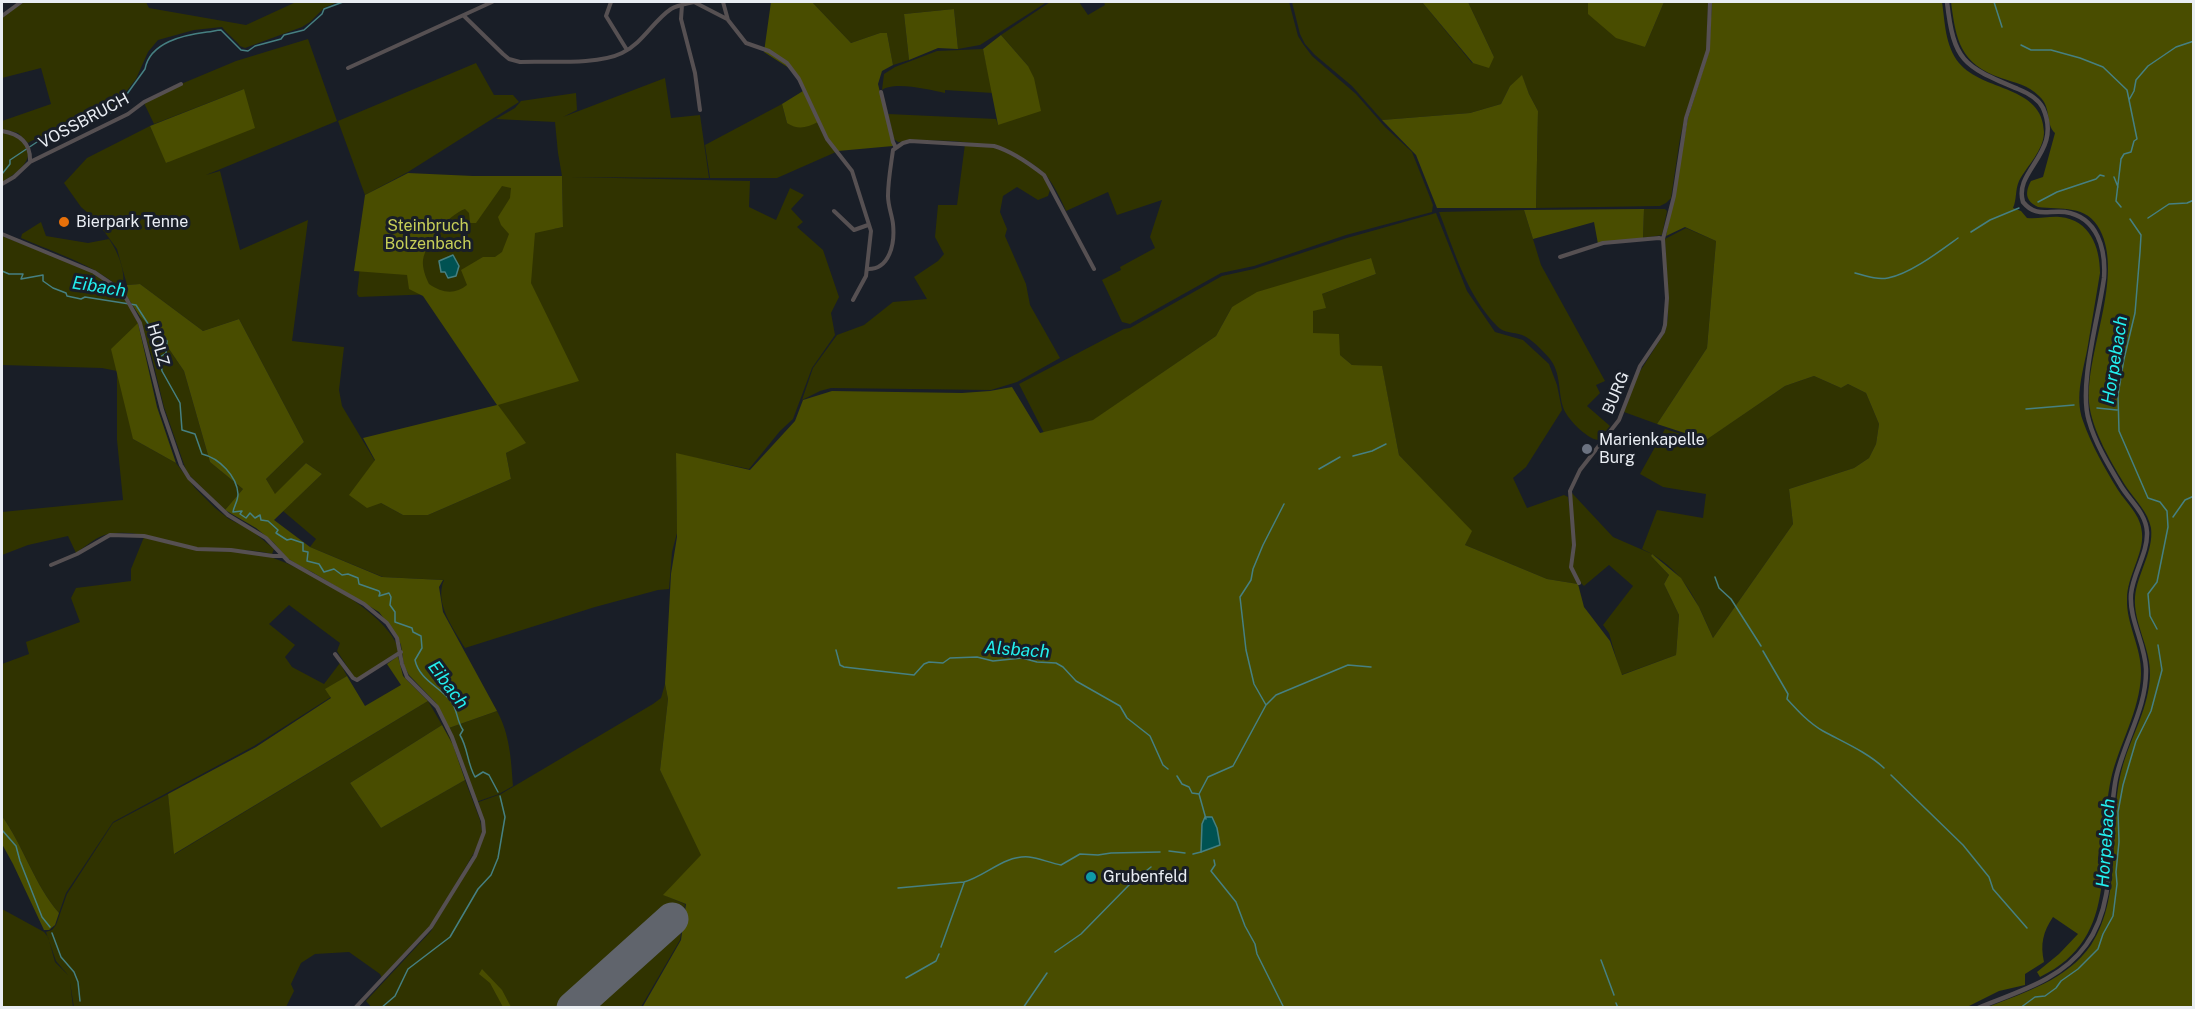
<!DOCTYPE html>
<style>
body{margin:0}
#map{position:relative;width:2195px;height:1009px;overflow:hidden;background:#191e27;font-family:"Public Sans",sans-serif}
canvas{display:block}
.frame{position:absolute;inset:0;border:3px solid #e9edf3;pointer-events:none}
</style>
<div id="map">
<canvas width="2195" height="1009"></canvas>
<div class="frame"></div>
</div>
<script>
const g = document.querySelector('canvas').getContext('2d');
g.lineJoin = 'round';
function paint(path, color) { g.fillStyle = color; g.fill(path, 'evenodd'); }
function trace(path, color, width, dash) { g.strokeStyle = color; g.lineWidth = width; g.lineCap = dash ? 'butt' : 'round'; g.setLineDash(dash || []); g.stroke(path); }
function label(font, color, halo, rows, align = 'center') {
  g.font = font + ' "Public Sans",sans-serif'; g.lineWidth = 6; g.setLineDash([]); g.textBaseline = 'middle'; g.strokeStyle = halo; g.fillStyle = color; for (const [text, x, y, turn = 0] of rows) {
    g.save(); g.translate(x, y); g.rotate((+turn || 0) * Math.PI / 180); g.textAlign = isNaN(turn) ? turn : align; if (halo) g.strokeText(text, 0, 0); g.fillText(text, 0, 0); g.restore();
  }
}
paint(new Path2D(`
 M24,2H146L149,8L246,25L296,2H338L324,8L310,22L302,27L245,48L240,46C237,41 227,34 222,27L194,30L158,40L148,52L136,79L112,110L31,141L28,143L18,133L2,129V121L51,104L41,68L2,78V17Z
 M812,2H1047L980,45L958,49L954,9L904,14L909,60L893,65L887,33H880L851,43Z
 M1050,2H1079L1088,15L1105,5L1104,2H1289L1298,36L1303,44L1312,56L1356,94L1385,127L1412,152L1433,205L1432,212L1346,235L1254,266L1221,273L1130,324L1122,322L1102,280L1121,270L1120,267L1155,248L1150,237L1162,200L1117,215L1108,192L1066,211C1061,199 1053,183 1045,174C1010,139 943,138 898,142L894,139L888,114L996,119L998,125L1028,66L1001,35Z
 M1292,2H1422L1472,63L1494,57L1468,2H1588L1589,14L1645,47L1664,2H1708L1707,50L1685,116L1680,138L1671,198L1666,203L1660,206L1536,208L1538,111L1529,94L1522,76L1510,86L1501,104L1470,113L1382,120L1352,86L1315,55L1305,44L1300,34Z
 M308,39L337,121L206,175L220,171L240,250L308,220L292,341L344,347L339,390L342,406L375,461L350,495L381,503L403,515H428L511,479L506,453L525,443L498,406L434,294L359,297L357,294L367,202L414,176L556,178L553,229L563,227L562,176L558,153L555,122L496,119L515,108L521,101L576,93L577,110L563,117L665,78L671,118L700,115L709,178L570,177L750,181L749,207L776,220L790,188L804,195L791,209L803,222L797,227L823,250L839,297L831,313L835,335L812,368L793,419L780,431L749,469L676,454L677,533L672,552L669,589L658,590L595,607L465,648C453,628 434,603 444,580L383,577L310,547L316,539L283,511L322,474L306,463L275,495L266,479L304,442L239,319L203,331L140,284L127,285L117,249L95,219L81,207L64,183L87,158L150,126L167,163L244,89L154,124L144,103L181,84L236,61Z
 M983,49L993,93L945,90V93C930,90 895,81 882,90L884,74L895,67L937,51Z
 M476,63L494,95H513L519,102L408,172L365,195L338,121Z
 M782,104L787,123L818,122L836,152L777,178H710L705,145Z
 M2,132C7,134 16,135 20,138C42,156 16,174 2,182Z
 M965,144L1002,149L1038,171L1043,175L1050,190L1048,196L1038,200L1017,187L1003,196L1000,212L1007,229L1005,236L1026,284L1030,305L1060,358L1017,382L991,390L831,388L820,391L802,400L813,368L837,335L864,325L893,302L927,299L914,277L938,261L944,254L935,237L938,205H957Z
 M1644,209H1665L1667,211L1662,235L1643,238Z
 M1524,210L1541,265L1605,381L1596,385L1600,393L1587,406L1610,426L1598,440C1587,439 1566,418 1563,407C1558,391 1561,373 1550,359C1543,351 1532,339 1522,335C1513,332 1503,333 1497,326C1466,294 1455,252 1439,212Z
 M1436,213L1467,291L1495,332L1523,340L1549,364L1557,385L1562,410L1526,467L1513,478L1527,508L1564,495L1568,497L1573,534L1570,566L1578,584L1547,579L1465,545L1471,531L1399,455L1382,367L1352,365L1313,333V311L1322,294L1376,274L1370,258L1232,307L1216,336L1094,420L1044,433L1019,384L1124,329L1130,328L1222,276L1254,269L1347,238Z
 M41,222L46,236L88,243L109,239C118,252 127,273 122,289C92,264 56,253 21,238L22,234Z
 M1686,228L1716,241L1707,348L1657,424L1624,412L1637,376L1665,332L1668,317L1665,239Z
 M2,236L93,272L121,291L138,323L133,439L176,463L195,488L215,508L229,519L251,530L274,549L272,554C248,548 223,550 199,548C169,544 139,528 108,534C97,536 85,547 76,553L68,536L28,545L2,555V512L123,500L117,440V371L102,368L2,365Z
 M139,315L165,343L184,371L210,462L243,489L225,510L187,473L164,407L152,358Z
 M1814,376L1841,388L1848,384L1866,393L1879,424L1876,444L1869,458L1854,468L1789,489L1793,524L1713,638C1697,600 1682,567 1642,549L1657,510L1703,518L1706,494L1663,487L1640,474L1665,429L1704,441L1785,386Z
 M1571,492L1613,537L1652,554L1651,556L1669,575L1664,584L1679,615L1676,655L1621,675L1609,633L1603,625L1633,586L1609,565L1584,586L1576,578L1572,566L1575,546Z
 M144,537C162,542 180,547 198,550C218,553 241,549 261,554C298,564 390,612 399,651L357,679L354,677L337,651L340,643L289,605L269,624L295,645L285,657L292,667L324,684L340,663L347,676L326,689L331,697L254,746L113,822L66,893L59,913C34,884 24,847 2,816V664L29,654L26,642L80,622L71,598L76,588L131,581V569Z
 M665,684L668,699L660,770L702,855L664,895L685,904L680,940L641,1007L372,1008L366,1001L431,931L481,845L484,831L476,803L501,794L653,704L661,698Z
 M428,701L442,725L350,783L381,828L465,780L480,820L482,831L479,844L429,930L383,980L380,974L349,952L315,954L301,963L291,984L294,991L286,1007H74L70,982L73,1007H2V909L44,932L48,937L55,962L68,975L56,961L46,932L52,930L56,925L67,894L113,823L168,794L175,854Z
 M497,711C510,735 511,759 513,786L499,794L476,802L446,729Z`), '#303300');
paint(new Path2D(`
 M771,2H812L851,43L880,33H887L893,65L882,71L878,84L893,146L838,151L828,139L800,79L789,68L764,52Z
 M1422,2H1468L1494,57L1489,68L1473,63Z
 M1588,2H1664L1645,47L1616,38L1588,14Z
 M1712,2H1942C1945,22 1945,46 1959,63C1983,92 2043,85 2044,132C2044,150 2027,166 2019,181C2015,190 2017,199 2013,208L2021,211L2027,218C2038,219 2050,216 2060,217C2090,220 2100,247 2100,273C2096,297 2092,321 2088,345C2084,369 2074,396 2083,421C2091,444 2105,469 2118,490C2127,504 2141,515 2142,533C2144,554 2127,576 2127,599C2126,624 2142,648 2141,674C2140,711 2119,744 2111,779C2095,851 2124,937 2040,977L2037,972L2059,954L2078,934L2053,917C2043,932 2040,944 2044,962L2025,974V985L1999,991L1967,1007L642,1008L681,940L686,904L663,895L701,855L660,770L668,699L665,684L671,574L677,537L676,453L750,470L795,421L803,400L832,391L962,393L990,391L1012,387L1040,433L1093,420L1216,336L1232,307L1257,292L1371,258L1376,274L1322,294L1326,308L1313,311V333L1339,334L1340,355L1352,365L1382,366L1399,455L1472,531L1465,545L1547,579L1578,584L1584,607L1610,641L1622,675L1676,655L1679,615L1664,584L1669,575L1651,556L1652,554L1681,578L1699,607L1713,638L1793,524L1789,489L1854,468L1869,458L1876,444L1879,424L1866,393L1848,384L1841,388L1814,376L1785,386L1706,440L1657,424L1707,348L1716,241L1685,227L1666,236L1688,118L1709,51Z
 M1951,2H2193V1007H1988C2025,992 2067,980 2091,945C2125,892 2106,823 2123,765C2132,735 2149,707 2150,675C2151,648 2133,623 2135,597C2137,574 2154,551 2151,528C2148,512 2136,501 2127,488C2113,466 2091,429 2089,402C2086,351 2124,277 2100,230C2087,204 2060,210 2038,207C2025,201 2025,192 2031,181L2043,177L2055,133C2045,124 2052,107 2039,96C2028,85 2016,83 2001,78C1960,64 1956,40 1951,2Z
 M954,9L958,49L938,48L909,60L904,14Z
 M1001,35L1028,66L1034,78L1041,111L998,125L983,49Z
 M1522,75L1529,94L1538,111L1536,208H1437L1416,155L1382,120L1470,113L1501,104L1510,86Z
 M244,89L255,128L166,163L150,126Z
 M803,91L818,122C806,128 798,130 787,123L782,104Z
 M408,173L473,176H562L563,227L535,233L531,283L579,381L498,405L526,443L506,453L511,479L428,515H403L381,503L367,508L349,495L375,460L363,438L497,405L423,296L409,289L407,275L354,271L365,195ZM502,186L511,188L510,198L498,217L501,225L509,234L502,252L495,257H483L461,270L467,285C455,295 442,293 429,284C426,278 422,268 423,260C426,242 448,215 465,209L469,213L470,223H476Z
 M1644,209L1643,238L1598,244L1594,222L1533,239L1524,210Z
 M140,284L203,331L239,319L304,442L266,479L275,494L306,463L322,474L274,520L310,547L382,577L443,580L439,587L443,612L497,711L446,729L436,703L409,675L404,666L401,645L397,636L379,612L312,572L300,566L287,558L273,542L256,528L225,510L243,489L210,462L184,371L165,343L139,315L126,295L127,285Z
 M138,323L157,407L176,463L133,439L111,349Z
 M398,656L403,676L428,701L174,854L168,794L256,747L331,698L325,689L347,676L365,706L401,685L387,664Z
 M442,725L453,745L465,780L381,828L350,783Z
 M2,816C24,847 34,884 59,913L55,925L49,930H44L13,864L2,844Z
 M482,969L502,990L511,1007H503L490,983L479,974Z`), '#494d00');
const water = new Path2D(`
 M453,255L459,266L456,276L448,278L445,272H441L439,261Z
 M1205,817H1212L1217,828L1220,845L1201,852L1202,824Z`);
paint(water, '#005252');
trace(water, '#468082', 1.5);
trace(new Path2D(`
 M1994,2L2002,27
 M2021,45L2031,50H2051L2080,58L2103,67L2127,90L2137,139L2134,141L2131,152L2124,154L2121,159L2116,201L2121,207
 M2129,100L2134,91L2136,80L2148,66L2176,47L2194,41
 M2,174L10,164V160L37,142L64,128L114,112L145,69C150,42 184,35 207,32C213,32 215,30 221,30L241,50L248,51L255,46L281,39L284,35L304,30L322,14L324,9L343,2
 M2114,177L2118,187
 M2038,202L2057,192L2096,179L2100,175L2104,176
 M2148,218L2169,204L2187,203L2194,200
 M2130,219L2141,235L2140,252L2135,313L2124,359L2118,395L2119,431L2148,498L2160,502L2167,511L2168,527L2157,582L2148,594L2150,616L2157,629
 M1971,232L1990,220L2019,208
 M2,271L9,274H23L21,279L43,275V281L53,288L66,293L67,296L81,299L85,297L136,305L154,333L167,341L166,353L160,357L162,371L180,403L182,430L195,434L202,454C219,458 237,476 238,494C238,501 234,506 233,512L242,511L240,514L246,518L250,513L255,518L260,515L261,520L268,521L278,530L276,533L287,540L291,539L303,543V551L308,552L307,561L319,564L324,572L334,569L342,575L348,574L358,578L359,584L379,591L380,593L379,596L389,593L391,597L390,605L395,612V622L412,628L413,632L421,636L422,648L415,660C419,679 438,686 450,700C458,709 456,720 463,730L460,735C468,748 467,763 475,777L483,772L489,775L498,792
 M1855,273C1866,276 1877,280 1888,278C1910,274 1940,251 1958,238
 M2097,408L2117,410
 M2026,409L2074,405
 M1353,456L1372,451L1386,444
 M1319,469L1340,457
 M2173,517L2185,500L2194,496
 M1715,577L1719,588L1731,599L1761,646
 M836,650L840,665L844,667L914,675L924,664L929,662L943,663L950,658L977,657L993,661L1022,658L1037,662L1056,663L1063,667L1076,681L1120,706L1127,718L1150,736L1163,765L1168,769
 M1763,651L1788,694L1787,699C1798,711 1809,723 1823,731C1843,742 1867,752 1884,768
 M1266,705L1276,695L1348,665L1371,667
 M1891,775L1963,845L1989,877L1993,889L2027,928
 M1177,776L1182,784L1189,787L1192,793L1199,794L1206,819
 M1199,794L1208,777L1233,766L1266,705L1254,684L1246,650L1240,597L1251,580L1253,569L1263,545L1284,504
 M2,830L16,846L20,861L42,917L50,927
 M1169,851L1185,853
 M1193,854L1201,852
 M1214,860L1215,865L1211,871L1236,902L1245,926L1255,944L1257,954L1284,1008
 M898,888L964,882C986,876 1004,855 1029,857C1039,858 1050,863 1061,865L1080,854L1098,855L1111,853L1160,852
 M52,933L61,957L74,972L78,982L80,1001
 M941,947L964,883
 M1055,952L1081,934L1132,882L1151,867
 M1601,960L1614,995
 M906,978L936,961L939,954
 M1616,1003L1618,1008
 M381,1008L395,996L408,969L450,937L478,889L491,875L498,858L505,817L500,796
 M1023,1008L1047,973
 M2020,1008L2035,997L2045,996L2056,988L2061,981L2078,969L2098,949L2103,934L2113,916L2117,884L2116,872L2119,842L2118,812L2123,785L2136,741L2151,711L2162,670L2158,645`), '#468082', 1.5);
trace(new Path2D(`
 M573,1008L672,919`), '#60646c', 33);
trace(new Path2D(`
 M611,2L606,16L627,50
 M723,2L728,20L746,43L769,51L787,63L799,79L827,139L852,171L871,231L866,276L853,300
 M682,5L681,19L695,73L700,110
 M2,16L21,2
 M464,16L503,54L509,59L520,62C548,61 598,65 622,53C643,43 653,21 671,9C678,5 686,4 694,2L727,19
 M348,68L492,2
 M881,92L893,142L896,148
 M2,131C20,134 31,143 30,162
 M2,184L14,177L30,162L128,114L144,102L181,84
 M834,211L854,230L868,225
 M2,234L94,272L122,291L140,323L162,410L181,465L189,478L228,515L266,538L288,561L364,604L387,623L397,638L402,664L407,677L437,707L452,737L483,821L484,832L475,856L431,927L355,1008
 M1560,257L1603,243L1659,238L1663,239
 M867,269C890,270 895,243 893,224C892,215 888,206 888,196C888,181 891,165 893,150L903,143L910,141L994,146C1011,151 1030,164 1044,175L1094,269
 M51,565L77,554L110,535L144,536L197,549L231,550L273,556H282
 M1579,583L1571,567L1574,545L1570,491L1580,470L1619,420L1640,366L1663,332L1665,325L1667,298L1663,239L1674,196L1686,118L1708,50L1710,2
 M335,654L353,678L357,680L401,652`), '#565052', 4);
trace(new Path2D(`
 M1947,2C1954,63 1964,66 2018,89C2028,93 2038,98 2043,108C2063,153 2013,170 2023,202C2036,218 2048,210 2065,212C2098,217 2106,250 2104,278C2099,316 2078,386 2089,421C2095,443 2109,466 2121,486C2130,501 2146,513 2147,532C2148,553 2133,573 2131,594C2129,620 2145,643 2146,669C2147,708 2124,741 2116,778C2105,831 2120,899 2086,945C2060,981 2016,992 1978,1008`), '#565052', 4.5);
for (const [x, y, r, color] of [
 [64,222,6,"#e8710a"],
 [1587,449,6,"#6b7280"],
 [1091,877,6,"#0f9aa8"]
]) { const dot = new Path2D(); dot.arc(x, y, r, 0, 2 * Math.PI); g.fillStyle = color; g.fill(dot); trace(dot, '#191e27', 2); }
label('16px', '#e9edf3', '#191e27', [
 ["VOSSBRUCH",84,121,-28],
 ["HOLZ",158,345,74],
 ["BURG",1616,393,-67]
]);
label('16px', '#e9edf3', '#191e27', [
 ["Bierpark Tenne",76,222],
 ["Marienkapelle",1599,440],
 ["Burg",1599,458],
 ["Grubenfeld",1103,877]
], 'left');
label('16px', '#c7cf58', '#191e27', [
 ["Steinbruch",428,226],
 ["Bolzenbach",428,244]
]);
label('italic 18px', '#23efef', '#191e27', [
 ["Eibach",99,287,9],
 ["Horpebach",2115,360,-81],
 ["Alsbach",1017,650,4],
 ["Eibach",448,685,53],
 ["Horpebach",2106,843,-86]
]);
</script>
